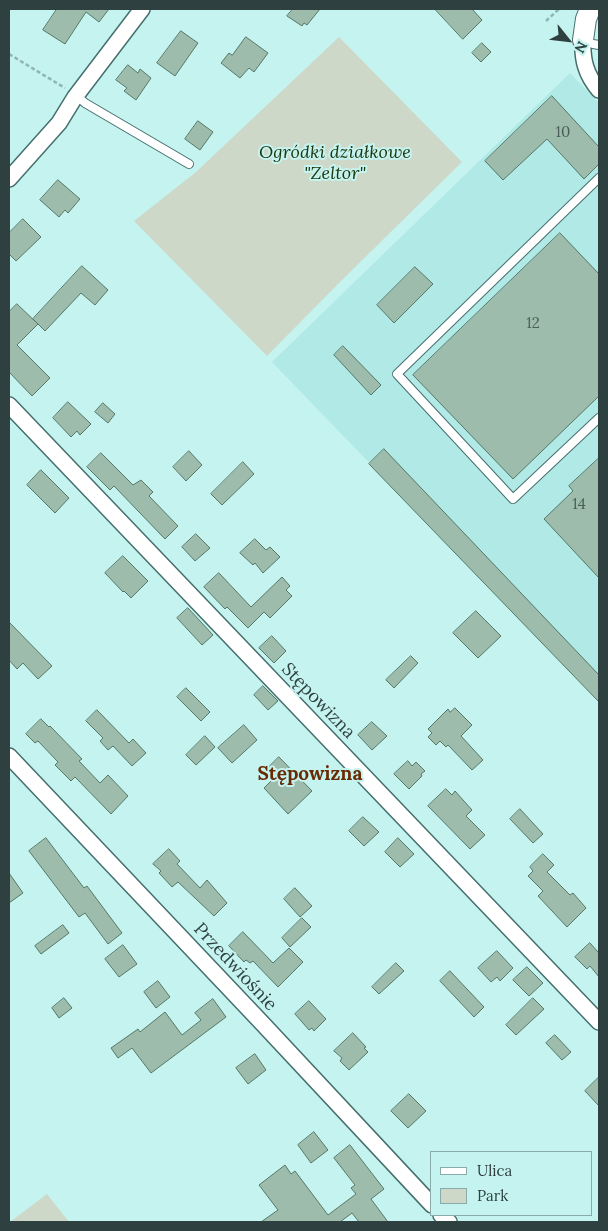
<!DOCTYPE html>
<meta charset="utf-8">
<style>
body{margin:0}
#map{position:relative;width:608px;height:1231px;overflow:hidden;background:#c5f3f0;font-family:Lora,serif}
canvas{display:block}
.frame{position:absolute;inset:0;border:10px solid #2e403f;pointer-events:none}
.legend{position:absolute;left:430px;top:1151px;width:162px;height:65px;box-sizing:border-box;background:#c5f3f0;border:1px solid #89aba9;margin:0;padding:6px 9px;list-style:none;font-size:15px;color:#2e403f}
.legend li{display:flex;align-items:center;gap:10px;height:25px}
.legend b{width:25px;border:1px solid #89aba9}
.north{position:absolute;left:543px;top:15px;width:50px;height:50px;-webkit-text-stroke:4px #c5f3f0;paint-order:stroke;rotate:119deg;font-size:14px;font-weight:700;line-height:20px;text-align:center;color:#2e403f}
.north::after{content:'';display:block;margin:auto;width:18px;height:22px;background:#2e403f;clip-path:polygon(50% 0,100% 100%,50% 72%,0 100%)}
</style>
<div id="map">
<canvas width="608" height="1231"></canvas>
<div class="frame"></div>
<ul class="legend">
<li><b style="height:6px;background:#fff"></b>Ulica</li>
<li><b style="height:14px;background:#ced8c8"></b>Park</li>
</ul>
<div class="north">N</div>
</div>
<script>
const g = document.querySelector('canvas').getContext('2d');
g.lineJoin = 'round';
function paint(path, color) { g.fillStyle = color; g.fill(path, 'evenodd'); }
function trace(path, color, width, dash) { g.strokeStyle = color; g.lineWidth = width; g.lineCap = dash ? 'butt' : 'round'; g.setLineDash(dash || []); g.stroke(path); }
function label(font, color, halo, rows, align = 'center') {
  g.font = font + ' Lora,serif'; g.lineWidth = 4; g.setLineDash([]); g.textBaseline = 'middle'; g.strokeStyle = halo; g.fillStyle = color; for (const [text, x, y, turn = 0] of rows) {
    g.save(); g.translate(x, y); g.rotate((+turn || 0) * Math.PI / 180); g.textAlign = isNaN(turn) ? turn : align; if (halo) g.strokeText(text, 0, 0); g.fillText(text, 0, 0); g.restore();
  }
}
paint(new Path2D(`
 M570,73L599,103V701L272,362Z`), '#b0e9e6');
paint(new Path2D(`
 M339,37L462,162L340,282L267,356L134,221L196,172Z
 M47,1194L69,1222H10Z`), '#ced8c8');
const building = new Path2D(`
 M57,9H109L99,22L86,12L65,44L43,30Z
 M293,9H320L307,25L304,23L302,26L287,16Z
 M435,9H472L482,20L463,39Z
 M181,31L198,43L175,76L157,63Z
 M246,37L268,53L254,72L249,68L240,78L221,63L229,53L232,55Z
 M482,43L491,52L481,62L472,53Z
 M128,65L138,73L140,69L151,78L136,100L124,91L127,88L116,80Z
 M552,96L599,147V164L584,179L547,139L503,180L485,161Z
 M198,121L213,132L200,150L185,139Z
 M58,180L80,199L68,213L65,210L59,217L40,200Z
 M23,219L41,237L16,261L9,254V233Z
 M560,233L599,274V396L513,479L413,375Z
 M82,266L108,290L95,305L81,293L45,331L33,319Z
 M415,267L433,284L394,323L377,305Z
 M17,304L38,324L17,345L50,378L32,396L9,372V312Z
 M343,346L381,385L371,395L334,355Z
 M68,402L91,424L80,435L77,431L71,437L53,418Z
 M103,403L115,414L108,423L95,412Z
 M384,449L599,675V702L369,464Z
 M189,451L202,465L186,481L173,467Z
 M101,453L133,485L141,480L153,492L149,496L178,526L165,539L114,486L110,490L87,467Z
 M599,458V578L544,519L573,491L569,486Z
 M243,462L254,474L222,505L211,494Z
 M41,470L69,498L55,513L27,485Z
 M196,534L210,548L195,561L182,547Z
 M255,539L266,550L270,547L280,557L263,573L255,563L253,565L240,553Z
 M123,556L148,581L131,598L124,591L123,592L105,573Z
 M219,573L251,607L282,577L290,586L286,590L292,596L270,618L264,612L248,628L227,607L225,609L204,587Z
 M188,608L213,635L202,645L177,618Z
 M476,611L501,636L478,658L453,633Z
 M9,622L52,666L38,679L23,663L17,669L9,660Z
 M272,636L286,651L274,663L259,648Z
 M411,656L418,663L394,688L386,680Z
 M263,686L278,701L268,710L254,695Z
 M186,688L210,712L201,721L177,697Z
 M455,708L472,725L461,736L483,760L472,770L448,745L446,747L440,741L436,745L428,737L432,733L428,729L448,709L450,712Z
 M97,710L129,743L133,739L146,753L132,766L113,746L108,750L100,741L103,738L86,721Z
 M41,719L49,727L50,726L82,759L79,761L100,783L108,775L128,796L111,814L75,777L71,781L55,765L58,762L38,741L35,743L26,734Z
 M372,722L387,736L372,750L358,735Z
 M244,725L257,740L232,763L218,748Z
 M205,736L215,747L196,765L186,755Z
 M279,757L312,791L288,814L264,788L274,778L266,770Z
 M408,761L412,766L416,762L425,771L421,774L422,776L409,789L394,774Z
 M446,789L452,795L455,791L472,810L466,816L485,835L470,849L428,806Z
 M520,809L543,834L533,843L510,819Z
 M363,817L379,832L364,846L349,831Z
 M46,838L84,888L87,886L122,933L108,944L85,913L79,917L29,851Z
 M398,838L414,854L400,867L385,852Z
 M169,849L180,861L177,864L200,888L207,880L227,903L214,916L178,882L172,887L159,873L161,871L153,864Z
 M543,854L554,865L547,872L570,895L573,893L586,908L567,927L538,896L543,891L528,876L533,871L530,867Z
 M9,873L23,893L9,903Z
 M295,888L312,906L300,917L284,899Z
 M302,918L311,927L290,947L282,938Z
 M63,925L69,933L41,954L35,946Z
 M243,932L273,963L289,948L303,962L278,987L253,961L250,963L246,960L244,962L229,946Z
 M590,943L599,953V977L590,966L587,969L575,957Z
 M123,945L137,964L119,977L105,959Z
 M497,951L513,968L500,981L497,977L491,982L478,968Z
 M396,963L404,971L379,994L372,987Z
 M527,967L543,983L529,996L513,980Z
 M450,971L484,1007L474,1017L440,981Z
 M158,981L170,997L156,1008L144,992Z
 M64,998L72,1008L59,1018L52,1008Z
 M533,998L544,1009L516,1035L506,1025Z
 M213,999L226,1017L151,1073L132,1048L118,1058L111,1048L138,1029L140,1032L165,1012L182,1035L201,1020L195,1013Z
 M309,1001L326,1019L314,1031L312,1028L309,1030L295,1014Z
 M353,1033L366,1047L364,1048L368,1052L349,1070L340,1061L342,1058L334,1051Z
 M555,1035L571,1052L562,1060L546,1043Z
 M255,1054L266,1070L248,1084L236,1068Z
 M599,1077V1106L585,1091Z
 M409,1094L426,1111L408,1128L391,1111Z
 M314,1132L328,1150L311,1163L298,1145Z
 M350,1145L384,1189L371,1199L388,1222H359L352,1213L340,1222H261L278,1210L259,1185L285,1165L291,1174L295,1171L328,1215L356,1194L351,1188L355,1185L334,1158Z`);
paint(building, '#9dbcac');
trace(building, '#557867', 1);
const lane = new Path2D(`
 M584,41L593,44L599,45
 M77,96L85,103L189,164
 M599,178L397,374L513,499L599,418`);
const street = new Path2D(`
 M583,40C582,60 586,75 599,90
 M9,179L59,123L75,97L142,9
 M9,405L599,1022
 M9,756L262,1023L432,1205
 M441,1215L449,1222`);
const secondary = new Path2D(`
 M583,40L586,19L590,9`);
trace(lane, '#456f6d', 10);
trace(street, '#456f6d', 18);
trace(secondary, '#456f6d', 22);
trace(new Path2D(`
 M546,21L559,9
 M9,54L65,88`), '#90b5b2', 2.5, [4, 2.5]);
trace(lane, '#fff', 8);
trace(street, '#fff', 15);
trace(secondary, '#fff', 20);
label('15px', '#4a5f5a', null, [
 ["10",563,133],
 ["12",533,324],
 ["14",579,505]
]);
label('italic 18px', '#1f360d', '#c5f3f0', [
 ["Ogródki działkowe",335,153],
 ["\"Zeltor\"",335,174]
]);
label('18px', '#2e403f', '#c5f3f0', [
 ["Stępowizna",318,701,46],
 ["Przedwiośnie",235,967,47]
]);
label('bold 19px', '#682a03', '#c5f3f0', [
 ["Stępowizna",310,775]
]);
</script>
